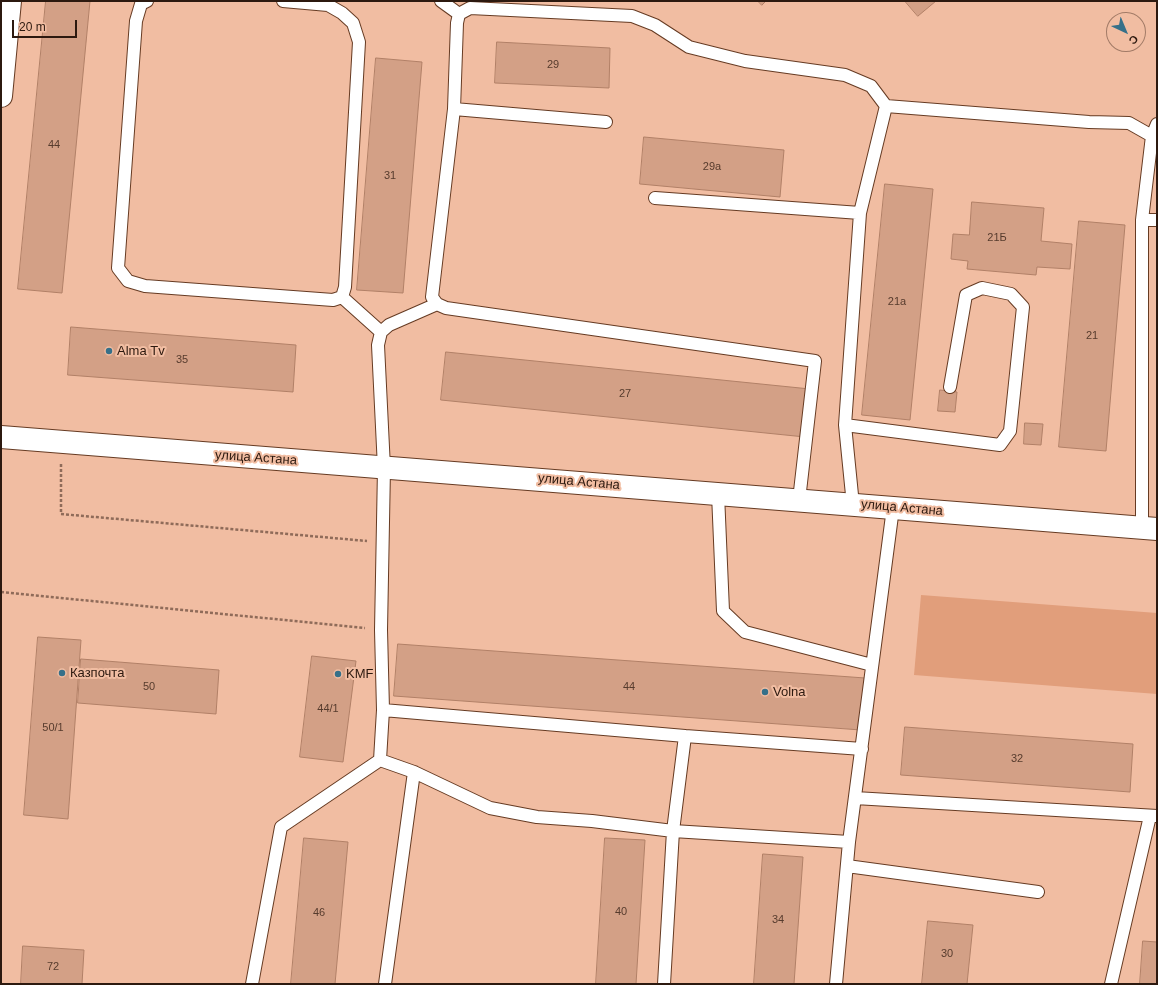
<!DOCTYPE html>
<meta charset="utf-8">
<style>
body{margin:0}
#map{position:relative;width:1158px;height:985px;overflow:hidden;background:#f1bda2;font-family:Helvetica,sans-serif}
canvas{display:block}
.frame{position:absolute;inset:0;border:2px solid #2c190f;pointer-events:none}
.north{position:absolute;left:1106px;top:12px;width:40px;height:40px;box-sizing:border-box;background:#f1bda2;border:1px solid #a27b67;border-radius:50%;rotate:136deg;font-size:11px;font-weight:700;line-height:16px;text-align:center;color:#2c190f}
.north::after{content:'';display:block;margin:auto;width:14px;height:18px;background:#367089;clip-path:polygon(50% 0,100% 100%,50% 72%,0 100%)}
.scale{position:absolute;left:12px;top:20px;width:65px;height:18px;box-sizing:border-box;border:2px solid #2c190f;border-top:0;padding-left:5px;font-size:12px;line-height:14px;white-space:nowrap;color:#2c190f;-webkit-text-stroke:3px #f1bda2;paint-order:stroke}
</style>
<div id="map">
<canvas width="1158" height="985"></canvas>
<div class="frame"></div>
<div class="north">С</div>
<div class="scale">20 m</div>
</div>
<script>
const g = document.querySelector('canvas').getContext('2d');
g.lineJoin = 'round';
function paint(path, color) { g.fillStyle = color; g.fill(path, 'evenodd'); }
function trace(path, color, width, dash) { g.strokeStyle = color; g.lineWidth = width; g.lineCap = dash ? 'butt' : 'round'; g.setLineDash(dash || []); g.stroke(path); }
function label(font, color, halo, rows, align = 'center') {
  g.font = font + ' Helvetica,sans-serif'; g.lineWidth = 4; g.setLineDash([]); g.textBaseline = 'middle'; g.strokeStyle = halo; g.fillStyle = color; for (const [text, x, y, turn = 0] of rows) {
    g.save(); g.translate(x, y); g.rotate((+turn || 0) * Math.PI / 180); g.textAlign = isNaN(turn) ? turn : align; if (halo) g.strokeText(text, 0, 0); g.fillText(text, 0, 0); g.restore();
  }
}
paint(new Path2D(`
 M921,595L1157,613V694L914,675Z`), '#e19e7b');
const building = new Path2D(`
 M46,1H90L62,293L18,289Z
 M758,1H766L762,5Z
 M905,1H936L918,16Z
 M497,42L610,48L609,88L495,83Z
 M376,58L422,62L403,293L357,290Z
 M644,137L784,150L780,197L640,184Z
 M885,184L933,189L910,420L862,415Z
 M972,202L1044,208L1041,241L1072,244L1070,269L1037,267L1036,275L967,269L968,261L951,259L953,234L969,235Z
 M1079,221L1125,225L1106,451L1059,447Z
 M71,327L296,345L293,392L68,375Z
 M446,352L810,389L805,437L441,400Z
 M940,390L957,392L955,412L938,411Z
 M1025,423L1043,424L1041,445L1024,444Z
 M38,637L81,640L68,819L24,815Z
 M398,644L865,678L861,730L394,696Z
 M312,656L356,661L343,762L300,757Z
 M81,659L219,670L216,714L78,703Z
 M905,727L1133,744L1130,792L901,775Z
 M304,838L348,842L335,984H291Z
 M605,838L645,840L636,984H596Z
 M763,854L803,857L794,984H754Z
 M928,921L973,925L967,984H922Z
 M1143,941L1157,942V984H1140Z
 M23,946L84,950L82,984H21Z`);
paint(building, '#d3a086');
trace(building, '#b18067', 1);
const service = new Path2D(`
 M147,1L141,4L136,21L118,268L128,281L145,286L333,300L342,297
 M283,1L328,5L342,13L353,23L359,42L345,287L342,297
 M441,1L459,14
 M454,109L606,122
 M655,198L860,213
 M1142,220H1157
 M342,297L381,332
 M845,425L1000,445L1010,431L1023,307L1011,294L982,288L966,295L950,387
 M718,494L723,611L745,632L872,665
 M799,500L815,361L446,308L437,304L432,297L454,109L457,23L459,14L470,8L632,16L655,25L689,47L745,61L845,75L871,86L886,106L1089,122L1129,123L1152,136
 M853,505L845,425L860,213L886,106
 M1142,527V220L1152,136L1157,124
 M685,736L862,749
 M380,760L414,772L490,808L537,817L592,821L673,831L685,736L383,710
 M855,798L1157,816
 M847,866L1038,892
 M252,984L281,827L380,760L383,710L381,630L384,468L378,345L381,332L389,325L437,304
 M385,984L414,772
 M664,984L673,831L849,842L893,508
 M836,984L849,842
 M1111,984L1150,816`);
const minor = new Path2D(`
 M1,96L10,1`);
const tertiary = new Path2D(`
 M1,437L1157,529`);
trace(service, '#663b23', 14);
trace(minor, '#663b23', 24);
trace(tertiary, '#663b23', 24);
trace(new Path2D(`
 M61,464V514L367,541
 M1,592L365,628`), '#8f6b59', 2.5, [3, 2]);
trace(service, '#fff', 12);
trace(minor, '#fff', 22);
trace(tertiary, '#fff', 22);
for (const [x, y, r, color] of [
 [109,351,4,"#367089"],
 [62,673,4,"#367089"],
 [338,674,4,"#367089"],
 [765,692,4,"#367089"]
]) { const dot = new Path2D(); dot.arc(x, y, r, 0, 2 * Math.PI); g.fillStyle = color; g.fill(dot); trace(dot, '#f1bda2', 1.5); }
label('11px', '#563b2d', null, [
 ["29",553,65],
 ["44",54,145],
 ["29а",712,167],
 ["31",390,176],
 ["21Б",997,238],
 ["21а",897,302],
 ["21",1092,336],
 ["35",182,360],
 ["27",625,394],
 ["50",149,687],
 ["44",629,687],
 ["44/1",328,709],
 ["50/1",53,728],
 ["32",1017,759],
 ["40",621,912],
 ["46",319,913],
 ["34",778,920],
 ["30",947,954],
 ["72",53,967]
]);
label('13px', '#2c190f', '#f1bda2', [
 ["Alma Tv",117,351],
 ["Казпочта",70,673],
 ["KMF",346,674],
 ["Volna",773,692]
], 'left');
label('13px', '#2c190f', '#f1bda2', [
 ["улица Астана",256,458,4],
 ["улица Астана",579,482,5],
 ["улица Астана",902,508,5]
]);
</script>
